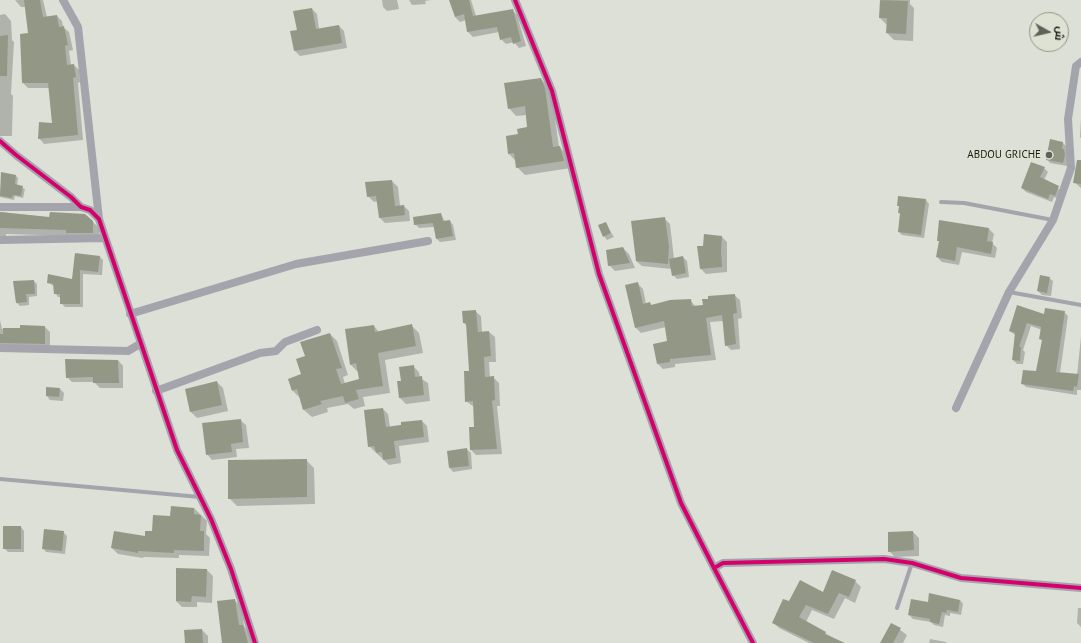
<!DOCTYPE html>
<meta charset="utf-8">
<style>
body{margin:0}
#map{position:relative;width:1081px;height:643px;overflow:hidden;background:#dce0d6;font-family:"PT Sans",Cairo,sans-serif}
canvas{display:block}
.north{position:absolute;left:1029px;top:12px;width:40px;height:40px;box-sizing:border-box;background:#dde3d3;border:1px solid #8f9488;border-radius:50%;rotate:98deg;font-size:11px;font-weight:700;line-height:16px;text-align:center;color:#1b1d17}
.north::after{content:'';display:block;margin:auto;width:14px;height:18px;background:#5f615a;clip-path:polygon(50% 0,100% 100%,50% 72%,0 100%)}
</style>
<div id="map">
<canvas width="1081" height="643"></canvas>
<div class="north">ش</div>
</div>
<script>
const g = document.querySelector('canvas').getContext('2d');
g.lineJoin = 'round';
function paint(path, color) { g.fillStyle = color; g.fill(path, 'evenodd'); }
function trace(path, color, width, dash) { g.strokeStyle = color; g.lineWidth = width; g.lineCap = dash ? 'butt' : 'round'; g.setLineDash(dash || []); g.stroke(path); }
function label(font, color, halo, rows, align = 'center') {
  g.font = font + ' "PT Sans",sans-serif'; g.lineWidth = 3; g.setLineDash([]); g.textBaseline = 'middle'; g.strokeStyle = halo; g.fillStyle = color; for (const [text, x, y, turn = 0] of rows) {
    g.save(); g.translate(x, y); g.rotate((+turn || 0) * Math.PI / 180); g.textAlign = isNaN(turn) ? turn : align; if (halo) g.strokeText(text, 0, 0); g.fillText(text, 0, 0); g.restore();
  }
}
paint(new Path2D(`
 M15,0H43L47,17L57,16L62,21L63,27L69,32L73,50L69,51L71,65H74L79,70L80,82L78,83L83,140L44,144L39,138L53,124L50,88H28L23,83L21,34H30L26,7H21Z
 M382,0H397L399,9L387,11L383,7Z
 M409,0H431L425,1L426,4L412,5Z
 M455,0H471L476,16L512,10L517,15L526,46L519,48L514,42L506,44L501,39L499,32L473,37L468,32L466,20L460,22L455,17Z
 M910,0V4L914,8L913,41L894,40L887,33V25L880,18L884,0Z
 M312,9L317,14L319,29L339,26L344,31L347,48L300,56L295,51L298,31Z
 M5,14L11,21L12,40L14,42L11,94L13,96L12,136H0V15Z
 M541,79L548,87L552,97L559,147L568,155L571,168L525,175L517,167L516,161L509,154L519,135L528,128L527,115L516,116L509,108Z
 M1081,119V138L1080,137Z
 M1050,141L1063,143L1067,147V166L1050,163L1047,159Z
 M1081,166V188L1074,182Z
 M1044,168L1048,172L1044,180L1062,191L1059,199L1054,197L1052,202L1026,192L1022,188Z
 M2,173L16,176L18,178L17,186L25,189L23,198L15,196L14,200L0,197Z
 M392,181L398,187L400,206H404L409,211L410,221L385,223L380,218L378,201L374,202L368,196Z
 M926,200L929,204L924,238L902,235L899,232L901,215L899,213Z
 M0,212L93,222L99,228V239L70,236L6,234V237L0,236Z
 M441,214L445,222L450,221L453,225L456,240L440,242L437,239L434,227L419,228L415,224Z
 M664,218L670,224L674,259L683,257L687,261L689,277L677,279L673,275L672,269L642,266L636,261Z
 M940,221L989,229L994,234L992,243L997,248L995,258L962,252L959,265L942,262L937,257L940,242L938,240Z
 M605,223L614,237L607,240L604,236Z
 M705,235L722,237L727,242V272L706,274L700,268Z
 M623,248L629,254L635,268L615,271L609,265Z
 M75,254L100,257L103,260L102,275L83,274V307H65L61,303V297H58L55,293V287L48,282L73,280Z
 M1049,278L1053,281L1051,296L1042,295L1038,291Z
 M34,281L37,284V296L29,297V305L20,306L17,303L14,282Z
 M638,284L643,289L646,304L650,303L652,306L690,300L696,307L734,295L740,300L742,318L738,319L740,349L731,350L726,345L723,321L710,322L716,360L675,364V367L663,369L658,364L668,342L666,327L641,333L636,328Z
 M475,311L481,316L482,332H489L495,337L496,362H489L490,378L493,377L499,383L500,406H497L502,454L476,455L471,450L475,428L474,407L466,401L470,372L467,326L464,323Z
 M1064,312L1068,316L1060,373L1077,375L1081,337V390H1077V395L1026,387L1022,383L1037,372L1043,341L1041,339L1042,330L1031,326L1023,350L1025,352L1023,364H1017L1013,360L1015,335L1010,331L1044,315Z
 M0,320L2,329L45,327L50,332V349L0,346Z
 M411,325L419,333L423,353L385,360L390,393L363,397L365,406L354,409L348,404L327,408L328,412L312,417L304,410L300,398L293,391L302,375L306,357L330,334L337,341L348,375L343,377L345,384L360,379L358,372L351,365L374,326L379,332Z
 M118,360L123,366V388H100L94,382H72L67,377Z
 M413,366L419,372L420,378L428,383L430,401L406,404L400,398L402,382Z
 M217,382L223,388L228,411L197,418L191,412Z
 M60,389L64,393L63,401L50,400L47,396Z
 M383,409L388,414L390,427L422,421L427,426L429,442L399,446L401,463L389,465L369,446Z
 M240,420L246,425L249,448L236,449L237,457L212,460L207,454Z
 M467,449L471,453L472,469L453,472L450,468Z
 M306,460L314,468L315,504L237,506L229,498Z
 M194,508L207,521L206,534L210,538L209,556L179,555V558L144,557L143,558L118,554L112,548L146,537L171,517Z
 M21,527L24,531V552H8L4,548Z
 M63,532L67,536L65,554L46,552L43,548Z
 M913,532L919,538V556L895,557L889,551Z
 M177,569L207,570L213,576L212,603L197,602V607H182L176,601Z
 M855,581L861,587L855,603L845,598L834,619L812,610L806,622L842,643H809L779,628L773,622L789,602L823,593Z
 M234,600L241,606L244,626L249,632L252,643H223Z
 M960,600L963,604L961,615L950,613V616L945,615L943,627L934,625L931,622L913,619L909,615L929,603Z
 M1078,608H1081V627L1077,623Z
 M892,624L907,635L903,643H881Z
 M202,630L208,636V643H186Z
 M930,639L946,642L947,643H929Z`), '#0003');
paint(new Path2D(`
 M24,0H40L43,17L57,15L59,27L64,26L68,45L65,46L67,65L74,64L76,77L73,78L78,135L38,139L39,122L52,123L48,83H22L20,34L28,33Z
 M449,0H469L473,16L513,9L521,41L513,44L511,37L500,40L497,27L467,32L464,14L455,17Z
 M880,0L908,1L906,34L886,33L887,18H879Z
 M312,8L316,29L339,25L342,43L294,51L290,31L297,30L293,11Z
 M8,35L7,76H0V36Z
 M541,78L545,88L553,147L560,146L564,161L516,168L514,153L508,154L506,136L518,134L517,129L527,127L525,106L508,109L504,83Z
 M1050,139L1063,142L1062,149H1064L1065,155L1063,163L1046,160Z
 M1077,160H1081V184L1073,183Z
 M1031,162L1045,167L1040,177L1059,186L1055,196L1050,194L1048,199L1021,188Z
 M1,172L16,175L15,184L23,186L21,196L13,195L12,198L0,196Z
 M392,180L395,206L404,205L405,215L379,218L376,196L367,197L365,182Z
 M898,196L926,199L921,235L898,232L900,213H898L899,206H897Z
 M0,212L49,217L50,212L85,214L93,221V233H66V230L0,228Z
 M441,213L443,221L450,220L453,236L436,239L433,223L414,225L413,217Z
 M665,217L669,246L668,264L636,261L631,221Z
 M939,220L989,228L987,241L993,242L991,254L957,247L955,261L936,257L939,241H937Z
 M606,222L611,233L603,237L598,225Z
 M704,234L722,236L721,251L722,267L700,269L697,246H703Z
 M623,247L630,263L608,266L606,250Z
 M75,253L100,256L98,272L80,270V304H60V294H54L53,284L47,283L48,274L72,279Z
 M683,256L686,273L672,276L669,259Z
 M1040,275L1050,277L1047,293L1037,291Z
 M34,280L35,294H26L27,302L16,303L13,281Z
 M638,282L643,304L650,302L651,305L670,300L691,299L692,306L703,305L702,299H708V296L735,294L737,313L733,314L736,344L725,346L722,315L706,318L711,355L670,359V362L657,364L653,344L667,341L664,321L635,328L625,285Z
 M1017,305L1044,314L1045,308L1065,311L1056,372L1079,374L1077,387L1074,386L1073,391L1021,384L1023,370L1036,371L1042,340L1039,339L1041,327L1027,323L1019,347H1021L1020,361L1012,360L1015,333L1009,331Z
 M476,310L478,332L489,331L491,356L484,357L485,377L494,376L495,400L492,401L497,449L470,450L469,427H474L473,401L465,402L464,371H469L466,323H463L462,311Z
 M412,324L416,346L378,353L383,386L356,390L359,399L345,403L343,396L320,401L322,404L303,410L297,389L292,391L288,379L301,374L296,359L305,356L300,342L330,333L342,368L336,369L341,384L359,379L356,363L350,365L345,329L374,325L375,332Z
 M20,325L45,326V344L0,343V334H3V328H20Z
 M65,359L118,360L119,383H93V377L66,378Z
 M414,365L415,377L422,376L424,395L399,398L397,381H401L399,367Z
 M217,381L222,405L190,412L185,389Z
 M46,387L60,388L59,397L46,396Z
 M383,408L386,427L401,425V422L422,420L424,437L394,441L396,458L383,460L382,452L376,453L374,446L368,447L364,410Z
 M241,419L243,442L231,444L232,452L206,455L202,423Z
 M467,448L469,466L449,468L447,451Z
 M307,459V497L228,499V460Z
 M171,506L194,508V514L201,515L200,531H204V551L174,550V553L138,551V553L111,548L114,531L145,536V531H152L153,515L170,516Z
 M3,526H21V549H3Z
 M44,529L64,531L62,551L42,549Z
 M913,531L914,550L888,552V532Z
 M176,568L207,569L206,597L192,596L191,602L176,601Z
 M832,570L856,580L849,597L839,593L828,614L806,605L799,617L826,632L825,634L845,643H814L772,623L783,599L789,601L800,580L823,592Z
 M929,593L960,600L958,612L947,610L946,613L942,612L939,624L930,622V619L908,615L911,599L928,602Z
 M235,599L239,625H243L248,643H222L217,601Z
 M891,623L901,628L893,643H880Z
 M202,629L203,643H185L184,630Z`), '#939886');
trace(new Path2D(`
 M941,202L964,203L1053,220
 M1009,292L1081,305
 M0,479L200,497
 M897,608L912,563`), '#a5a4ad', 4);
trace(new Path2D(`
 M63,0L78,27L99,219
 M515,0L552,91L599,274L681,503L714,568
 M0,141L16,155L71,197L81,207L90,210L99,219L177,450L211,519L231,569L255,643
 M0,207H81
 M0,240L105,238
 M130,314L296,264L428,241
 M0,348L128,351L140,344
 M156,391L260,353L276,351L285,342L317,330
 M956,408L1009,292L1053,220L1071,168L1068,119L1076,66L1081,62
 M753,643L714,568L723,563L884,559L912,563L961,578L1081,588`), '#a5a4ad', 8);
trace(new Path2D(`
 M515,0L552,91L599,274L681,503L714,568
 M0,141L16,155L71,197L81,207L90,210L99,219L177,450L211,519L231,569L255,643
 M753,643L714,568L723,563L884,559L912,563L961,578L1081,588`), '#d6006c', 4);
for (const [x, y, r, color] of [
 [1049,155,4,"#5f615a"]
]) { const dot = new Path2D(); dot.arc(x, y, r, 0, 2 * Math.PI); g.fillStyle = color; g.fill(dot); trace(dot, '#dde3d3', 1.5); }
label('11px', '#1b1d17', '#dde3d3', [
 ["ABDOU GRICHE",1041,155]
], 'right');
</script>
